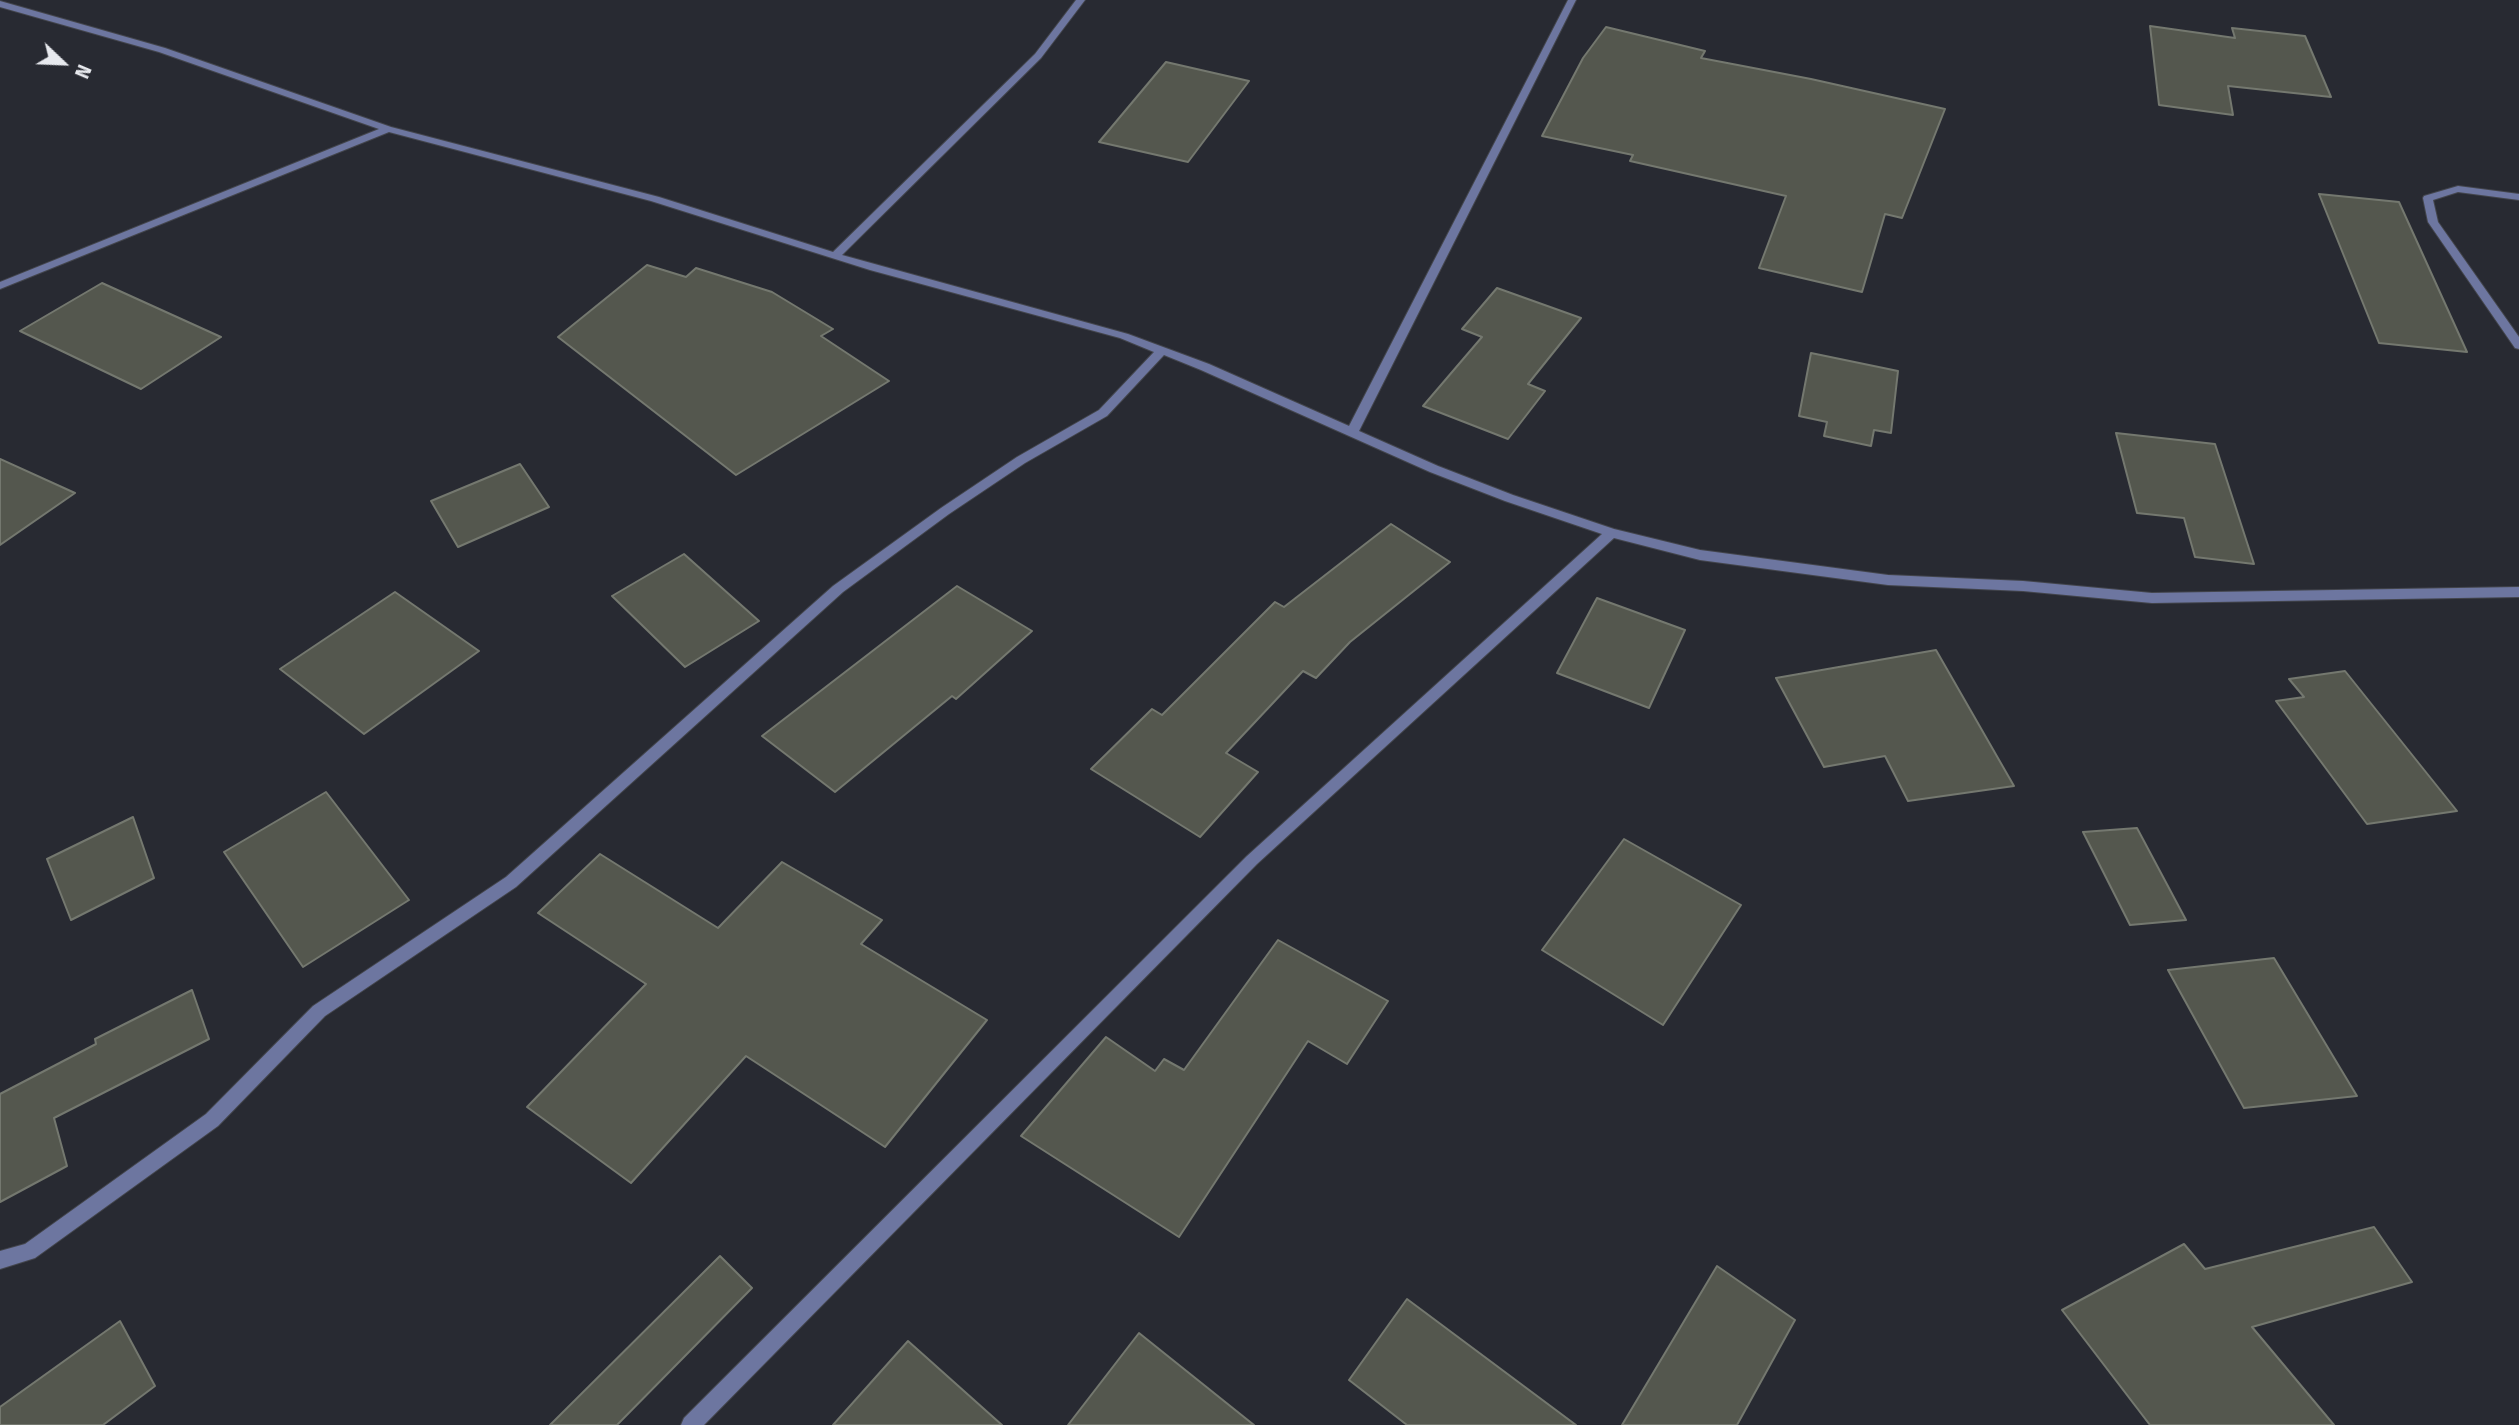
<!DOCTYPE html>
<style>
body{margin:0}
#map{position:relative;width:2519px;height:1425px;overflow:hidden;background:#282a32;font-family:"Fira Sans",sans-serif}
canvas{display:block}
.north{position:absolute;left:28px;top:28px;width:70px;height:70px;-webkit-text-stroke:5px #282a32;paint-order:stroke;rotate:113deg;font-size:19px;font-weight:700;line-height:28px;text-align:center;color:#e7e9ee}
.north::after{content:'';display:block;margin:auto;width:24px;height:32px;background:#e7e9ee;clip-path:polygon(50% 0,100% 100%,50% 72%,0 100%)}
</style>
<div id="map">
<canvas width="2519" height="1425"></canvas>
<div class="north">N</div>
</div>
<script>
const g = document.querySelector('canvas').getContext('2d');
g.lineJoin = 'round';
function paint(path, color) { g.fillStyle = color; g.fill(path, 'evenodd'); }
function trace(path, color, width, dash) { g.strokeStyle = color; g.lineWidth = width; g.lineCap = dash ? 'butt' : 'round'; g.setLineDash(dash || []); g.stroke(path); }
const building = new Path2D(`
 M2150,26L2235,38L2232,28L2305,36L2331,97L2228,86L2233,115L2159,105Z
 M1606,27L1705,51L1701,58L1811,79L1945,109L1902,218L1885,214L1862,292L1759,268L1786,196L1630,161L1633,155L1542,136L1583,58Z
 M1166,62L1249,81L1188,162L1099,142Z
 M2319,194L2399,202L2467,352L2379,343Z
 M647,265L686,277L696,268L772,292L833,329L821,336L889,381L736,475L558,337Z
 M102,283L221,337L141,389L20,331Z
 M1497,288L1581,318L1528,384L1545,391L1508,439L1423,406L1482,337L1462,329Z
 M1811,353L1898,371L1891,433L1874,430L1871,446L1824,436L1827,422L1799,416Z
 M2116,433L2215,444L2254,564L2195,557L2184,518L2137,513Z
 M0,459L75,493L0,545Z
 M520,464L549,507L458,547L431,501Z
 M1391,524L1450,562L1350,642L1316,678L1303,671L1226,753L1258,772L1200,837L1091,769L1152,709L1162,715L1275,602L1284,607Z
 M684,554L759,621L685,667L612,596Z
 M957,586L1032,631L956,699L952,696L835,792L762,736Z
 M395,592L479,651L364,734L280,669Z
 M1597,598L1685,630L1649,708L1557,673Z
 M1936,650L2014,786L1908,801L1885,756L1824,767L1776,678Z
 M2345,671L2457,811L2367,824L2276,701L2304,697L2289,679Z
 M326,792L409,900L303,967L224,852Z
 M133,817L154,878L71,920L47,859Z
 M2137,828L2186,920L2130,925L2083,832Z
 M1624,839L1741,905L1663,1025L1542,950Z
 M600,854L718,928L782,862L882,920L861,944L987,1020L885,1147L746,1056L631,1183L527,1107L646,984L538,913Z
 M1278,940L1388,1001L1347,1064L1308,1041L1179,1237L1021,1136L1106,1037L1155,1071L1164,1059L1184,1070Z
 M2274,958L2357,1096L2244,1108L2168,970Z
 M192,990L209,1039L54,1118L67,1166L0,1202V1094L96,1044L95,1039Z
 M2374,1227L2412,1282L2252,1327L2334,1425H2150L2062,1310L2184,1244L2205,1269Z
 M720,1256L752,1288L617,1425H550Z
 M1717,1266L1795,1320L1737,1425H1622Z
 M1407,1299L1576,1425H1407L1349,1380Z
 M120,1321L155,1386L103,1425H0V1407Z
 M1139,1333L1254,1425H1068Z
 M908,1341L1002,1425H833Z`);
paint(building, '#54574e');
trace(building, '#74786f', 2);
const street = new Path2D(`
 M1076,0H1085L1041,58L842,255L1128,334L1209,364L1349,426L1568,0H1576L1359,431L1438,466L1513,495L1614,529L1700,550L1888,575L2023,581L2152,593L2519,587V597L2152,603L2023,591L1888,585L1700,560L1614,538L1257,864L704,1425H681L684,1418L1247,856L1602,534L1505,501L1430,472L1201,370L1164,355L1107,416L1025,463L949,514L843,592L516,887L325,1016L218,1126L35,1258L0,1269V1251L25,1244L206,1114L313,1006L506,877L833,586L941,508L1017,457L1099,410L1154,352L1120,338L870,270L651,201L389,132L0,289V282L379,129L159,52L0,7V1L165,48L391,127L659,197L833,252L1035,54Z
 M2458,186L2519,194V200L2458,192L2433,200L2438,222L2519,337V349L2515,348L2428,222L2423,198L2424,196Z`);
trace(street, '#43454c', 2);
paint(street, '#6d76a0');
</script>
